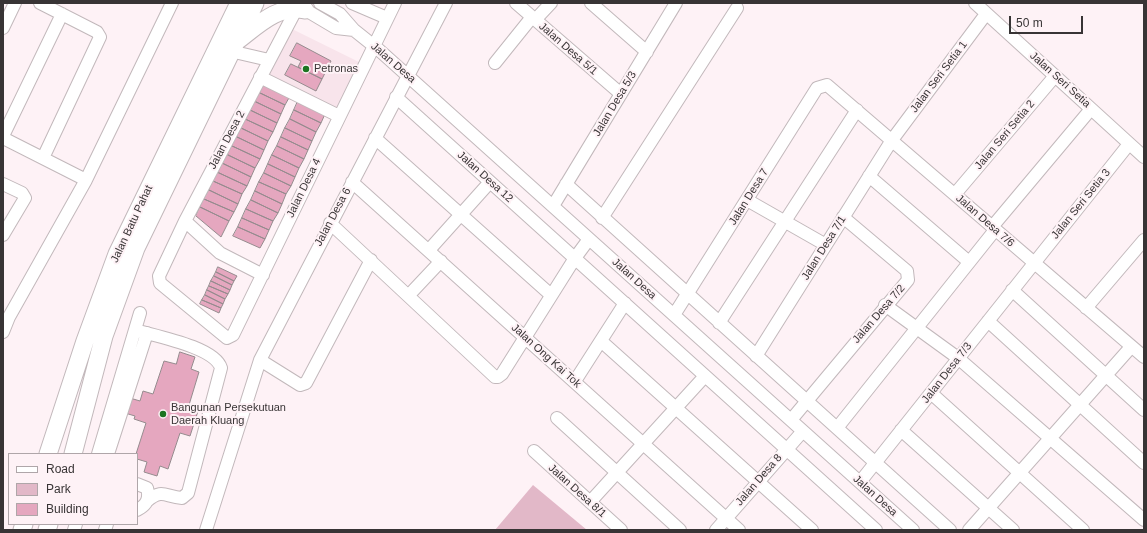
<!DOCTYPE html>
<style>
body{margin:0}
#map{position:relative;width:1147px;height:533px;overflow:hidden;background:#fef2f6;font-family:Helvetica,sans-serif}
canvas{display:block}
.frame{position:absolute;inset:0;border:4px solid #383435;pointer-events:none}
.legend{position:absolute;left:8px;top:453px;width:130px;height:72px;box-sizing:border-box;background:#fef2f6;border:1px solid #afa6a9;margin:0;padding:5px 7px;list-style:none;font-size:12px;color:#383435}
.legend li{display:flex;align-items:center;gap:8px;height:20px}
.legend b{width:20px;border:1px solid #afa6a9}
.scale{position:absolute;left:1009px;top:16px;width:74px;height:18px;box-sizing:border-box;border:2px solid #383435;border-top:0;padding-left:5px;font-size:12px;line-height:14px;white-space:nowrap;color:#383435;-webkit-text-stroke:3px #fef2f6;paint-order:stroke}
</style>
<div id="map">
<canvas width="1147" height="533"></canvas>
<div class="frame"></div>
<ul class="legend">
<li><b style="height:5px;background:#fff"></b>Road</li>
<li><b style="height:11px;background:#e2b8c8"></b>Park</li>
<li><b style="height:11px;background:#e5a7bf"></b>Building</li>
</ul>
<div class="scale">50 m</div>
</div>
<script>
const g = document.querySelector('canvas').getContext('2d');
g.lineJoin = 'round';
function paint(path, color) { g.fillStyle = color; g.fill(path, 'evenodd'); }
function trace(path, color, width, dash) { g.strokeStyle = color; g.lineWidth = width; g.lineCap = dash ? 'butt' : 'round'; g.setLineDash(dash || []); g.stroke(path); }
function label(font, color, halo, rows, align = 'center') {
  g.font = font + ' Helvetica,sans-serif'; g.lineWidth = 4; g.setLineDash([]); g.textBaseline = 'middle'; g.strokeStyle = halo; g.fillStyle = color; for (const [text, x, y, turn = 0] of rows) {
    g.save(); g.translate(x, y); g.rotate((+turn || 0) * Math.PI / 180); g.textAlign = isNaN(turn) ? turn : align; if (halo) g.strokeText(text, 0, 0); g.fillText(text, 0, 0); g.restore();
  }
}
paint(new Path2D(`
 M290,28L361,63L337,111L265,75Z`), '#f8e4eb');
paint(new Path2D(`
 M533,485L587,530H495Z`), '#e2b8c8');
const building = new Path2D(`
 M297,43L331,61L322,79L298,67L301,61L290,56Z
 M291,64L322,79L316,91L285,75Z
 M260,82L290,96L285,105L256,91Z
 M256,91L285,105L281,114L252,100Z
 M252,100L281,114L277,123L248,109Z
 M298,101L325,114L321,123L294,110Z
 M248,109L277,123L273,132L243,118Z
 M294,110L321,123L316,132L290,119Z
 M243,118L273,132L268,141L239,127Z
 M290,119L316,132L312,141L285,128Z
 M239,127L268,141L264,150L235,136Z
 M285,128L312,141L308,150L281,137Z
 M235,136L264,150L260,159L230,145Z
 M281,137L308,150L304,159L277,146Z
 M230,145L260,159L255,168L226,154Z
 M277,146L304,159L299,168L272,155Z
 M226,154L255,168L251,177L222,163Z
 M272,155L299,168L295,177L268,164Z
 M222,163L251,177L247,186L217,172Z
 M268,164L295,177L291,186L264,173Z
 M217,172L247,186L242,194L213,181Z
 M264,173L291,186L286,194L259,182Z
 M213,181L242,194L238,204L209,190Z
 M259,182L286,194L282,204L255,191Z
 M209,190L238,204L234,212L204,199Z
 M255,191L282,204L278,213L251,200Z
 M204,199L234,212L229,221L200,207Z
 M251,200L278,213L273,221L246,209Z
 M200,207L229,221L221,237L196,216Z
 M246,209L273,221L269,230L242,218Z
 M242,218L269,230L265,239L238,227Z
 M238,227L265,239L260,248L233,236Z
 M218,267L237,276L234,281L216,272Z
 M216,272L234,281L232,285L214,276Z
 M214,276L232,285L230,290L211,281Z
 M211,281L230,290L228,294L209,286Z
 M209,286L228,294L225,299L207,290Z
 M207,290L225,299L223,304L205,295Z
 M205,295L223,304L221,308L202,300Z
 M202,300L221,308L219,313L200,304Z
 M180,352L195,357L191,369L199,372L189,405L199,408L190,436L180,433L168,469L160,466L157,476L144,472L147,462L137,459L136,454L146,423L134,419L135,416L125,413L130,398L140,401L143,391L153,394L164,361L176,364Z`);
paint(building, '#e5a7bf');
trace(building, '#958b8e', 1);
const minor = new Path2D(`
 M40,3L97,32L100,37L43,158
 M320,3L340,14L354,30L379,50L913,530
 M352,3L387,18
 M516,3L621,94
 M591,3L647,52
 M975,3L1144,157
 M299,6L336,28L354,30
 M297,8L185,221L159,276L160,283L227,338L233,335L395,3
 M535,20L551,3
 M3,28L15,3
 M230,51L269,60
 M495,63L532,17
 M260,77L339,116
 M396,97L876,530
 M3,136L62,14
 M3,138L86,180
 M375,138L551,295
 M869,176L969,262
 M352,182L739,530
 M3,184L22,193L25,198L3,235
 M566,184L950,530
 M955,194L1055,76
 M747,200L826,245
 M553,206L676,3
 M602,218L737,8
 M185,221L220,253L263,275
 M330,223L495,377H498L502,374L575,258L589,239
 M992,227L1091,109
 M429,250L490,182
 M1012,290L1144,410
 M409,295L441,261
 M885,305L958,358L1144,520
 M1086,308L1144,240
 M674,315L817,88L827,85L1144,357
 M988,321L1144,463
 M719,323L857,110
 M135,330C155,336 215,347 221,368L188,493L182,498C165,497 163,488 147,501
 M3,332L9,317L86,180L172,3
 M601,341L812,530
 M756,356L892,140L986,14
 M260,360L300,385L306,383L371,260
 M575,381L625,303
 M931,393L1083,530
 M557,418L680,530
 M791,420L908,280L907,271L843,217
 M837,428L995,230
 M901,430L1013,530
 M534,451L621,530
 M98,454L140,313
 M108,454L147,333
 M860,482L1129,144
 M137,484L147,488C150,498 147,505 137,510
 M590,502L705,376
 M74,530L76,524
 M105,530L107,524
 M206,530L260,360L446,3
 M716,530L803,431
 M969,530L1131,347`);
const highway = new Path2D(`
 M237,41C257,26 278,4 305,10
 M48,454L85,341L117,254L239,3
 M73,454L104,336L136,248L255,3
 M22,530L24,524
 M47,530L49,524`);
trace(minor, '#c2b8bb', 14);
trace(highway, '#c2b8bb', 19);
trace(minor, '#fff', 12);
trace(highway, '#fff', 17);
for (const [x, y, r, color] of [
 [306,69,4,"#1c7420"],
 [163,414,4,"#1c7420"]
]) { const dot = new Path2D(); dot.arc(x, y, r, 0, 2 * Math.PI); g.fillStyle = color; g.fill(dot); trace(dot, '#fef2f6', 1.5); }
label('11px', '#383435', '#fef2f6', [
 ["Jalan Desa 5/1",568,49,41],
 ["Jalan Desa",393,63,41],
 ["Jalan Seri Setia 1",939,77,-53],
 ["Jalan Seri Setia",1060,80,42],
 ["Jalan Desa 5/3",615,104,-59],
 ["Jalan Seri Setia 2",1005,135,-50],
 ["Jalan Desa 2",227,140,-62],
 ["Jalan Desa 12",485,177,42],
 ["Jalan Desa 4",304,188,-64],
 ["Jalan Desa 7",749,197,-58],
 ["Jalan Seri Setia 3",1081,204,-51],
 ["Jalan Desa 6",333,217,-62],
 ["Jalan Desa 7/6",985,221,41],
 ["Jalan Batu Pahat",132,224,-65],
 ["Jalan Desa 7/1",824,248,-58],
 ["Jalan Desa",634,279,42],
 ["Jalan Desa 7/2",879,314,-49],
 ["Jalan Ong Kai Tok",546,356,42],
 ["Jalan Desa 7/3",947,373,-52],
 ["Jalan Desa 8",759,480,-49],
 ["Jalan Desa 8/1",577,491,42],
 ["Jalan Desa",875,496,42]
]);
label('11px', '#383435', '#fef2f6', [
 ["Petronas",314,69],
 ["Bangunan Persekutuan",171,408],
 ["Daerah Kluang",171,421]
], 'left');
</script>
